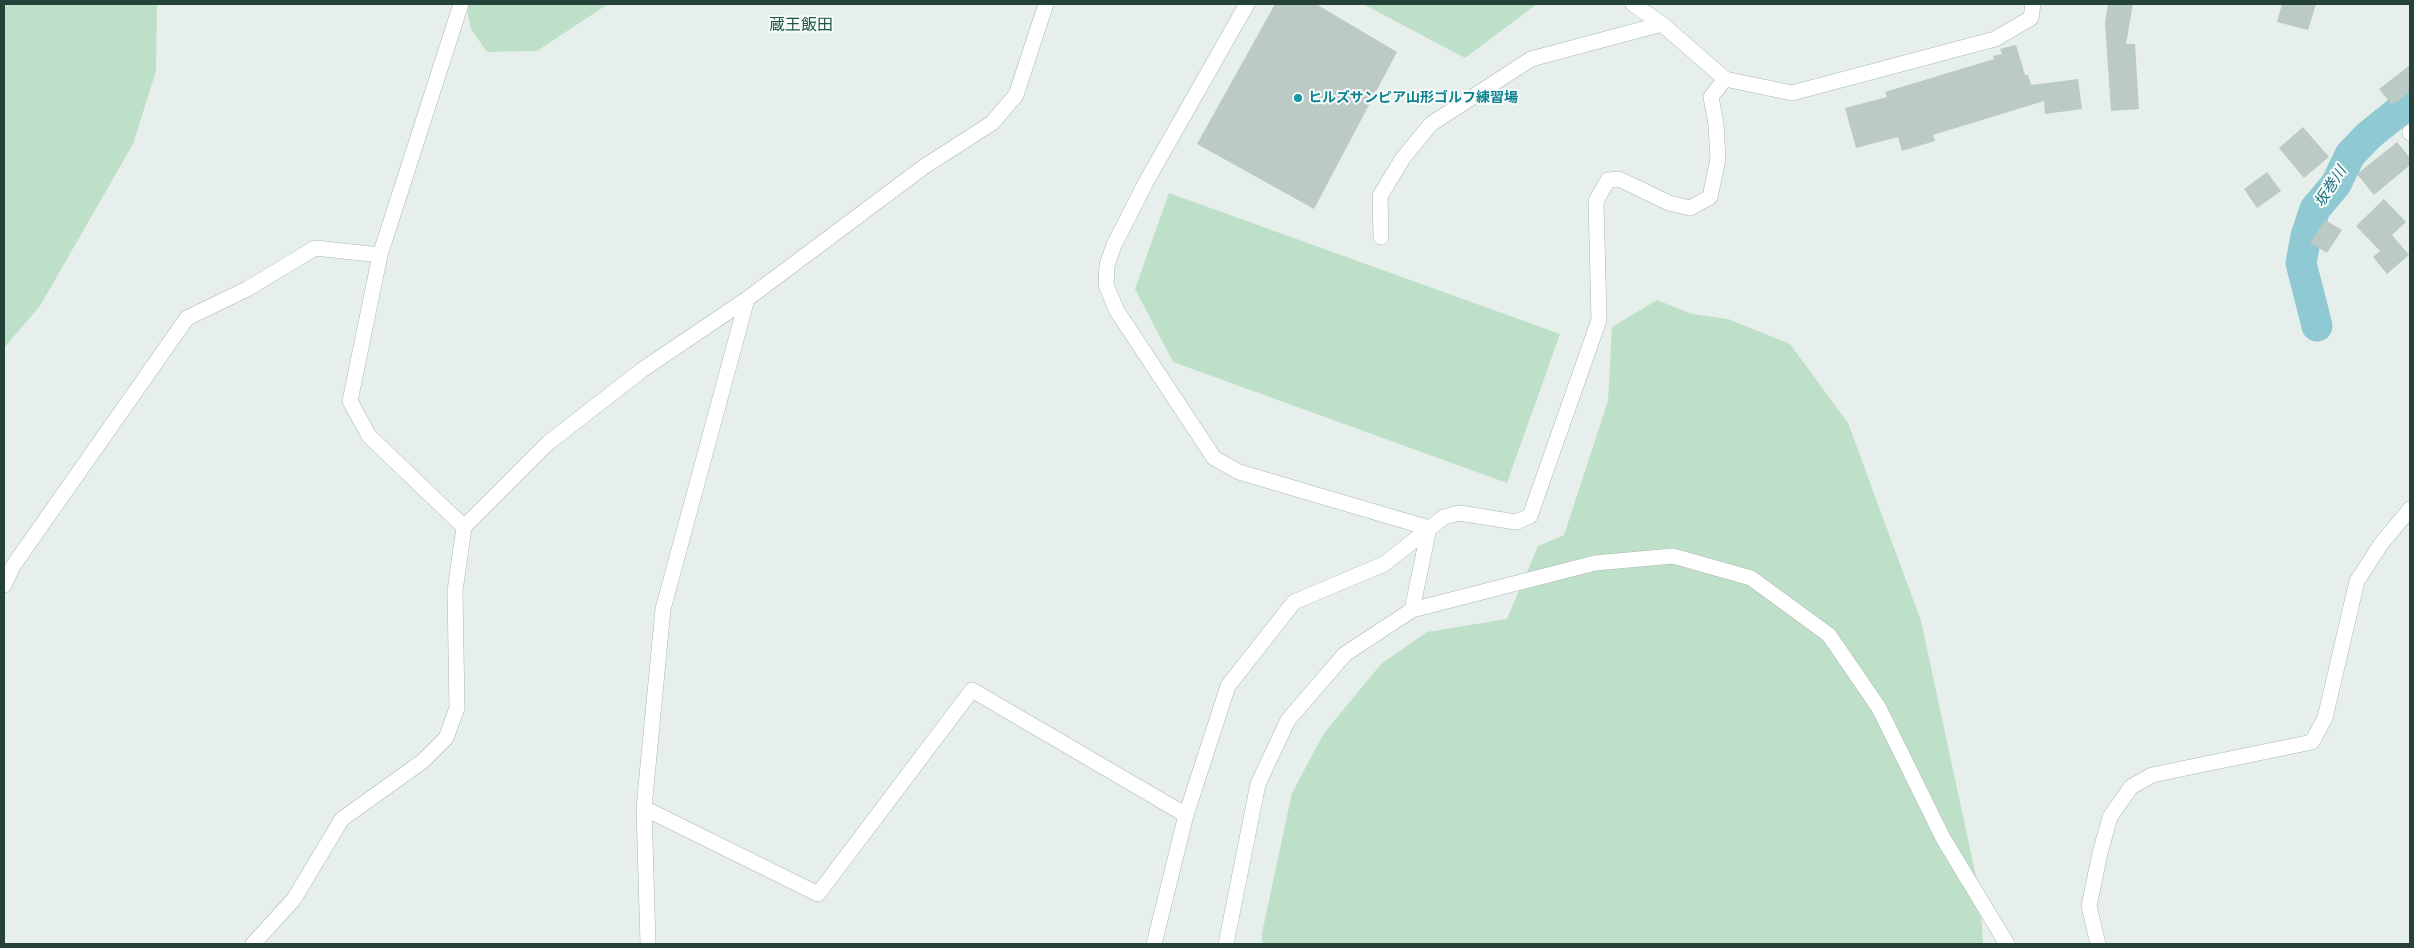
<!DOCTYPE html>
<meta charset="utf-8">
<style>
body{margin:0}
#map{position:relative;width:2414px;height:948px;overflow:hidden;background:#e6efeb;font-family:"Space Grotesk",sans-serif}
canvas{display:block}
.frame{position:absolute;inset:0;border:5px solid #24423a;pointer-events:none}
</style>
<div id="map">
<canvas width="2414" height="948"></canvas>
<div class="frame"></div>
</div>
<script>
const g = document.querySelector('canvas').getContext('2d');
g.lineJoin = 'round';
function paint(path, color) { g.fillStyle = color; g.fill(path, 'evenodd'); }
function trace(path, color, width, dash) { g.strokeStyle = color; g.lineWidth = width; g.lineCap = dash ? 'butt' : 'round'; g.setLineDash(dash || []); g.stroke(path); }
function label(font, color, halo, rows, align = 'center') {
  g.font = font + ' "Space Grotesk","Noto Sans JP",sans-serif'; g.lineWidth = 4; g.setLineDash([]); g.textBaseline = 'middle'; g.strokeStyle = halo; g.fillStyle = color; for (const [text, x, y, turn = 0] of rows) {
    g.save(); g.translate(x, y); g.rotate((+turn || 0) * Math.PI / 180); g.textAlign = isNaN(turn) ? turn : align; if (halo) g.strokeText(text, 0, 0); g.fillText(text, 0, 0); g.restore();
  }
}
paint(new Path2D(`
 M4,4H157L156,71L133,144L40,306L4,348Z
 M466,4H608L537,51L487,52L471,29Z
 M1363,4H1537L1465,58Z
 M1169,193L1560,334L1507,483L1173,362L1135,289Z
 M1657,300L1692,314L1728,319L1790,344L1848,423L1921,621L1980,895L1983,944H1262V933L1292,793L1324,733L1381,664L1427,632L1507,619L1538,546L1564,535L1608,401L1612,327Z`), '#bfe0c8');
trace(new Path2D(`
 M2317,326L2301,263L2306,236L2315,209L2336,184L2350,155L2368,136L2410,102`), '#8ec9d4', 31);
paint(new Path2D(`
 M1275,4H1316L1397,52L1314,209L1197,144Z
 M2108,4H2133L2126,44H2135L2139,109L2111,111L2105,23Z
 M2282,4H2316L2308,30L2277,22Z
 M2016,45L2025,75H2028L2031,85L2078,79L2082,109L2045,114L2044,101L1933,135L1935,141L1902,151L1898,137L1856,148L1845,108L1887,97L1885,92L1994,59L1993,56L2002,54L2000,49Z
 M2410,65V92L2392,105L2379,89Z
 M2303,127L2329,157L2304,178L2279,148Z
 M2397,142L2410,158V165L2374,195L2357,174Z
 M2267,172L2281,191L2257,208L2244,189Z
 M2384,199L2406,222L2392,235L2409,255L2387,274L2373,257L2380,251L2356,226Z
 M2325,220L2342,230L2327,253L2310,243Z`), '#bbcac4');
const minor = new Path2D(`
 M461,4L380,255L350,401L369,436L464,527
 M1247,4L1146,182L1114,245L1107,265L1106,285L1117,311L1214,458L1239,472L1429,528
 M1633,4L1662,24L1725,79L1792,93L1995,39L2031,18L2033,4
 M2410,132V133
 M1381,237L1380,196L1403,158L1431,124L1531,59L1662,24
 M4,585L13,566L187,318L247,289L315,248L380,255
 M1412,610L1429,528
 M644,808L818,894L972,690L1186,815
 M253,944L294,899L342,819L423,761L446,738L457,708L455,591L464,527L548,443L642,370L747,299L925,166L992,123L1016,95L1046,4
 M648,944L644,808L663,609L747,299
 M1154,944L1186,815L1228,686L1294,602L1384,564L1444,517L1459,513L1516,522L1530,516L1599,320L1596,201L1608,180L1619,179L1669,203L1690,208L1710,197L1718,159L1716,124L1711,97L1725,79
 M1226,944L1258,784L1288,720L1345,654L1412,610L1595,563L1673,556L1751,578L1829,635L1879,708L1943,838L2007,944
 M2098,944L2089,906L2100,853L2110,817L2131,787L2152,775L2312,742L2325,718L2357,581L2381,544L2410,509`);
trace(minor, '#a8b8b2', 16);
trace(minor, '#fff', 15);
for (const [x, y, r, color] of [
 [1298,98,5,"#0f9aa8"]
]) { const dot = new Path2D(); dot.arc(x, y, r, 0, 2 * Math.PI); g.fillStyle = color; g.fill(dot); trace(dot, '#f7fbf9', 2); }
label('bold 14px', '#0d838f', '#f7fbf9', [
 ["ヒルズサンピア山形ゴルフ練習場",1308,98]
], 'left');
label('italic 15px', '#1c6f80', '#f7fbf9', [
 ["坂巻川",2331,187,-57]
]);
label('16px', '#1f5548', '#f7fbf9', [
 ["蔵王飯田",801,26]
]);
</script>
